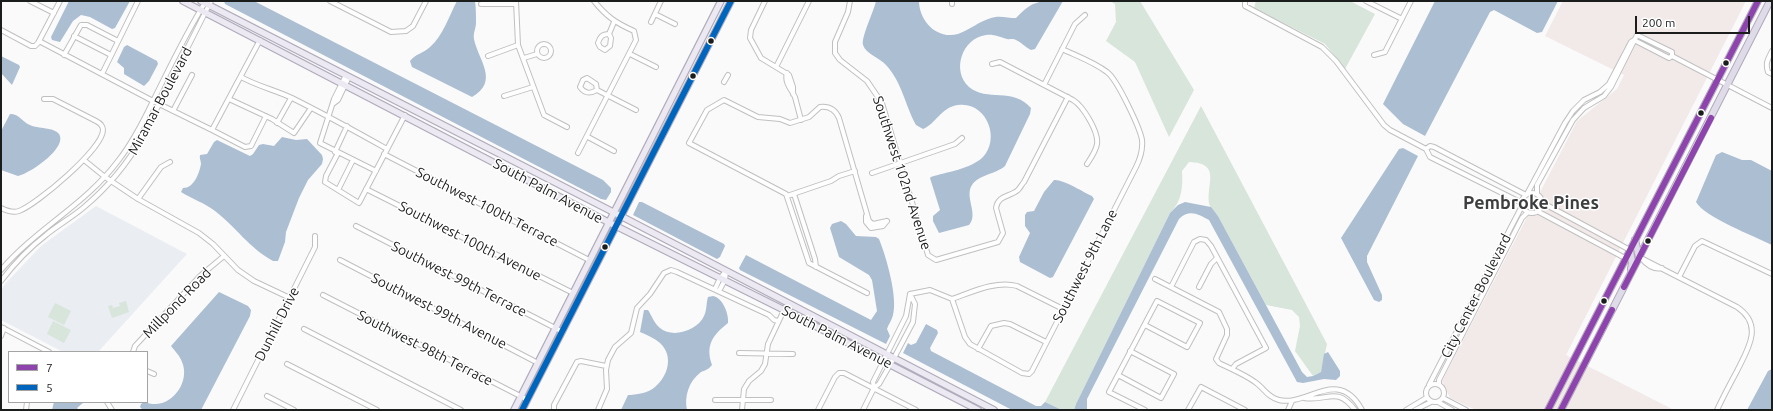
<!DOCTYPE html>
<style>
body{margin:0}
#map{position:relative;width:1773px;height:411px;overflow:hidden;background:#fafafb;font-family:Ubuntu,sans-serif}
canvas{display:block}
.frame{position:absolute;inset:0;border:2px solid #1b1c1c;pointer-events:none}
.legend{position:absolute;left:8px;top:351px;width:140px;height:52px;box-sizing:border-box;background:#fff;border:1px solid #a4a4a4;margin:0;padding:5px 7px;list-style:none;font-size:12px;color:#1b1c1c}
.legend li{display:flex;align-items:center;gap:8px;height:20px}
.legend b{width:20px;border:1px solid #a4a4a4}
.scale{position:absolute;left:1635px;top:16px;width:115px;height:18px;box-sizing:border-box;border:2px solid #1b1c1c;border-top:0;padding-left:5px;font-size:12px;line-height:14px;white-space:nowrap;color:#1b1c1c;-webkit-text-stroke:3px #fff;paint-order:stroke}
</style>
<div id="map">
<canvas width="1773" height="411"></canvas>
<div class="frame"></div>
<ul class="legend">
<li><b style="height:5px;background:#8e44ad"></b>7</li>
<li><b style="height:5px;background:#0065bd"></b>5</li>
</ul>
<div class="scale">200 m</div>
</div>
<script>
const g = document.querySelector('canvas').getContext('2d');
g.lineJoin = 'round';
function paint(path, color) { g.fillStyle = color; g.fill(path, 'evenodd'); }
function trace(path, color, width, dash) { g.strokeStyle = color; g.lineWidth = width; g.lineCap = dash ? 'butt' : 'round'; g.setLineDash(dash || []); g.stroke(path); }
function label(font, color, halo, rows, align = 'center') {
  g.font = font + ' Ubuntu,sans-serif'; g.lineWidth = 3; g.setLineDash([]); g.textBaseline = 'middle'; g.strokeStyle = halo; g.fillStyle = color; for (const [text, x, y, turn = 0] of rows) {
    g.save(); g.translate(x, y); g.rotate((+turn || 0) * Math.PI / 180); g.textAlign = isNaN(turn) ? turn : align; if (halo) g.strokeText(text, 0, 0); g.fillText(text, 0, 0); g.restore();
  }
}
paint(new Path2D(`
 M1563,1H1746L1566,355L1674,410H1476L1450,398L1442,381L1577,121L1617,89L1624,75L1545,36Z`), '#f2e9e9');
paint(new Path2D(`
 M96,206L187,254L98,352H63L1,320V290L5,284L41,246Z`), '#eaedf2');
paint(new Path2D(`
 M1110,1H1140L1194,90L1169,137L1135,62L1106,41L1116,22L1115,4Z
 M1256,1H1350L1375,14L1345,69L1325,44L1254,8Z
 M1201,106L1327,344L1321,372L1313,376L1295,351L1300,326L1299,317L1292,310L1266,305L1218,216C1216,213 1212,210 1210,206C1204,187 1224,163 1189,162L1182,171C1183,187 1182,201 1170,213L1076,404L1074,410H1062L1045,402Z
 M126,301L129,312L112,318L108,306L112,305L113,308L120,306L119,303Z
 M55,303L71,311L64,325L48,317Z
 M53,321L71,330L64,343L47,334Z`), '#d7e5db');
paint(new Path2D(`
 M69,1H130L115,28L112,29L90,17L81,15L73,21L60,42L52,40L51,37Z
 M224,1H254L603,180L611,188V192L606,200L601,199L225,4Z
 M457,1H475C476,8 476,16 476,23C476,28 473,33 474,39C478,60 500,81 472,97L412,67L410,61C415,54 424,53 430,47C443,36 449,16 457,1Z
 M876,1H919C919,20 936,40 958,34C969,30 980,21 991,18C1000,15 1007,18 1016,18C1033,0 1039,1 1063,1L1035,49L1031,50C1025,47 1021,42 1016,40C1013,38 1010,40 1007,39C999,37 994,34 986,35C962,38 951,71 969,87C987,102 1013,87 1031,108L1030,114L1005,166C996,174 978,175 972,185C964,197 979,214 969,225L939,233L933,221V216L940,210L930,178L931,177C946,172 971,169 983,157C1001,138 986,101 958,105C941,107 936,124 923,129L916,125C905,105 902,82 886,65C880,58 866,54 863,45C861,37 874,11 876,1Z
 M1435,1H1558L1542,32L1537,33L1494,10L1490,12L1425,136L1403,124L1383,104Z
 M127,45L157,61L158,64L149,81L144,86L124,74V68L117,62L124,47Z
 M1,56L19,65L20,67L12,85L1,73Z
 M10,114C20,114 22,122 30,125C38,129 54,127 59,134C68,148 29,174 18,176L1,170V131Z
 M282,137L296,140L307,139L322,155L323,159L322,164L308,180L299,198L286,232L285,242L278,261H273C248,247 237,228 215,211C205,203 192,199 181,192L183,188C194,188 199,174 201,164C201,161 199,158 200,155L207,154L214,142L217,140L250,156L253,154L259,145L263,144L274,146Z
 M1403,148L1418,156L1367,256V262L1382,295V300L1379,302L1374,300L1341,238L1399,149Z
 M1722,152L1742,160H1751L1772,171V245C1754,236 1704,217 1696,202L1716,155Z
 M1054,180C1063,179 1083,192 1092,196L1094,199L1053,277L1050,278L1020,262L1019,257L1030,233L1025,226V215L1027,212L1034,211L1044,192Z
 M639,202H642L724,244L725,246L720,257L717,259L633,215Z
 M1185,202L1211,207L1218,216L1302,372L1307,377L1313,376L1321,372L1324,354L1328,352L1340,371V376L1336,380L1324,379L1303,383L1297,382L1209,220C1198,214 1189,209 1179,219L1087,399V410H1074L1076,404L1170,213L1178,205Z
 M841,221L846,224L856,236L876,237L879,239C886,256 898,297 893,315C892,320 888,325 887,329L890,336L886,344L740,270L739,268L746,255L871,320L877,311L872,280L869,275L839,257L830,228L832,224Z
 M219,292L248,306L251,310L250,316L201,410H143L140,407L141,404L144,402C150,404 156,405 162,403C178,398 189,378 182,362C180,356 175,351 171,346Z
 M713,296C723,298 729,314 728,323C713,335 705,345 712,365C709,369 706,370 701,372C689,381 684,396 687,410H621L628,395C635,395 649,393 655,387C668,376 674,356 660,343C654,338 647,335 640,332L644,310H648C652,316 654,323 660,328C673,339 698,330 704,316C707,310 706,304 708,297Z
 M926,324L937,330L938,333L930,348L931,351L1036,406H1041L1045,402L1062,410H1012L903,353L908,343L911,345L916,343Z
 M1772,369V410H1747L1768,371Z
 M54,402H84L77,408L79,410H52Z`), '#acbed1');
const minor = new Path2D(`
 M30,1L54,13
 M330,1L391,32L406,31L413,26L426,1
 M516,1L518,45L544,115L567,127
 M765,1L751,30L750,38L761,58L789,75L793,87V94
 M850,1L848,12L835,42V53L840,60L867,81L882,103L928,255L936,260L998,242L1003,233L996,208C998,195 1010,197 1018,190C1020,188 1022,184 1024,182L1068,97
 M952,1V4
 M1245,1V6L1322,47L1336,61L1384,125L1390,130L1426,149
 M1366,1L1402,19
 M481,4H516
 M655,14L675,24
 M651,22L661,1
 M1,30L31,46H35L38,43L60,1
 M609,34C602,34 600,37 598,43L600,47L605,50L610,46L611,38L609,34L614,22
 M74,36L111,55
 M1634,40L1669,58L1672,56L1772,108
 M39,41L153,101L212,130L245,147L251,146L266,116
 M537 51a7 7 0 1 1 14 0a7 7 0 1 1-14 0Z
 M1772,51C1768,59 1765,63 1768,72L1772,74
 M630,54L656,67
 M64,55L81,25H87L118,41
 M1374,55L1385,52L1411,1
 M488,56L518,45
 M524,58L537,54
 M992,64L1000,62L1073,100C1083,106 1099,132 1097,144C1096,151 1091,158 1087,164
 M776,67L809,1
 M787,73C784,82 791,89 795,97C797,105 799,112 801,120
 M102,74L138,1
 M346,75L334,99L320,143L376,171
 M241,77C257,86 275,90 292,98C324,114 355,131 387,149
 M724,82L728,75
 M1044,85L1075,24L1085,15
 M597,90C590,94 585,94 580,87L583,80L587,78L596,84L597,90L636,110
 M504,96L533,87
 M229,99L272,119L294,133L311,108
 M334,103L338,100L349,77
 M173,111L192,75
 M277,123L291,98
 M212,130L260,40
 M588,137L614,151
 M1426,149L1430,146L1434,147L1526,195
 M1426,149L1430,157L1522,203
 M335,152L347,126
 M338,153L326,176L325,182L359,203L405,115
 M578,153L636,40L634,31C616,23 607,17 594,1
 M384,154L589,260
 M84,160L105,177L138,199L199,233L213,244L238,270L254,281L290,298
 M872,173L955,144L962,138
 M366,189L573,293
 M338,190L353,160
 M1522 203a10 10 0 1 1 20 0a10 10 0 1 1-20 0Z
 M794,194L815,259L816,267
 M1527,194L1565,123L1573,111L1584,100L1600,92L1609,84L1631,42L1634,40
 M1537,194V185L1573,120L1584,108L1604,96L1611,87L1637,35L1672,52V56
 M787,196L831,181L839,176L855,171
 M138,199L161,167L170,162
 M1541,202L1630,250
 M1,208C7,211 13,213 19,211C36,205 103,149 103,130C103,126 100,123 96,121L53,99H44
 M1537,211L1625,258
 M866,216V222L871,228L883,226L887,221
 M356,226L563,332
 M1639,257L1737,307C1764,325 1748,349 1737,371C1730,384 1723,397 1717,410
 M1641,258C1646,264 1654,270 1662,268
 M340,260L538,363
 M1,270C37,228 85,205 118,161C133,142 143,122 153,101C170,67 186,33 206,1
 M1679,277L1695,246L1702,241L1772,274
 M1155,279L1219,312L1227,329V335L1216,359L1219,363C1231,369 1244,374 1255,382C1264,388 1267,397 1279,400C1307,407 1338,366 1362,410
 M1,281C14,264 29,248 46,235C58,225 71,218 83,208C107,188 128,163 143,136L211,1
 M1171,287L1194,242L1200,239L1206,240L1211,246L1266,348L1236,364L1232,369
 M1199,287L1211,264L1217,258
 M715,289L720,278L726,271
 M719,291L725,280L726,272
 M867,293L809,263L786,194L689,143L707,110L724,100L758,117L780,119L790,123L809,117L820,107C829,106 835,109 839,118L869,221L873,224L887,221
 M910,294L930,290L952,299L965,337L970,344L1022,373L1029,374L1032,371L1136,167C1140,159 1143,150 1142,140C1140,128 1117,79 1107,72C1094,62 1077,56 1062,49
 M323,295L528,400
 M952,299C972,292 997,280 1017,286L1063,309
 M1145,325L1187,347L1200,323L1157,301L1109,392L1145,410
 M1,327L49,352
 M304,329L461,410
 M1,336L4,328
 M978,349L991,326L1004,323L1010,324L1046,342
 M133,352L135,346L200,276L224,256
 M739,353L793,354
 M287,364L377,410
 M147,371L154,374
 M1118,375L1161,398L1174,374L1130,351
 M1426 393a9 9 0 1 1 18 0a9 9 0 1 1-18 0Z
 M1429,385L1522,206
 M1439,385V380L1522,218L1528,212
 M874,388L873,382L906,316L910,294
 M267,396L294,410
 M1304,398C1328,402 1336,385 1355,410
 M1443,398L1466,410
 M715,400H771
 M107,402L112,410
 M1438,402L1452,410
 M26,410L27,402
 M233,410L315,247V236
 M554,410V405L577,362L581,361L606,366
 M598,410L607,389L606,370L608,360L615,347L631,333L637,308L650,294L664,273L671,270L677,272L769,315L774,320L778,321
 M742,410L744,389L749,381L761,371L765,364L768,344L784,310
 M818,410L835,377L839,373H844L916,410
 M863,410L874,388L879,384L894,358L913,322L915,304L910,294
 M1188,410L1201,387L1245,410
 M1288,410L1292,401
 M1406,410L1426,398
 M1415,410L1431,402`);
const major = new Path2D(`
 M183,1L608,222L784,310L978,410
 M201,1L613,212L994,410
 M514,410L721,1
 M522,410L731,1`);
const highway = new Path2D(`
 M1635,240L1639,257
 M1630,250L1632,263L1631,269
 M1548,410L1758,1
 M1561,410L1770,1`);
trace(minor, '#c0c0c1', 6);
trace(major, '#b1acbb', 8);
trace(highway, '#b1acbb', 8);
trace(minor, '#fefefe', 4);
trace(major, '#ece9f2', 5.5);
trace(highway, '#e0dbe8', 6);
trace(new Path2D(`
 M1624,287L1711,118
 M1548,410L1758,1
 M1561,410L1612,310`), '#8e44ad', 6);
trace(new Path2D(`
 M522,410L731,1`), '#0065bd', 6);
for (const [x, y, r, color] of [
 [711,41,3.5,"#1b1c1c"],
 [1726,63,3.5,"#1b1c1c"],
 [693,76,3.5,"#1b1c1c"],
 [1701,113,3.5,"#1b1c1c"],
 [1648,241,3.5,"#1b1c1c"],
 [605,247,3.5,"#1b1c1c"],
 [1604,301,3.5,"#1b1c1c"]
]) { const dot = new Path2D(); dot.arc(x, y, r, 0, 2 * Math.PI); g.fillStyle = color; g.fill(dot); trace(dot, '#fff', 1.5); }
label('14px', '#1b1c1c', '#fff', [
 ["Miramar Boulevard",160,101,-62],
 ["Southwest 102nd Avenue",902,173,72],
 ["South Palm Avenue",548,191,28],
 ["Southwest 100th Terrace",487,207,27],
 ["Southwest 100th Avenue",470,241,27],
 ["Southwest 9th Lane",1085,266,-63],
 ["Southwest 99th Terrace",459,279,27],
 ["City Center Boulevard",1476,296,-63],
 ["Millpond Road",177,303,-46],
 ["Southwest 99th Avenue",439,311,27],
 ["Dunhill Drive",277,324,-63],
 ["South Palm Avenue",837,337,27],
 ["Southwest 98th Terrace",425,348,27]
]);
label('bold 18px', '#3d3e3f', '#fff', [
 ["Pembroke Pines",1531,203]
]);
</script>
